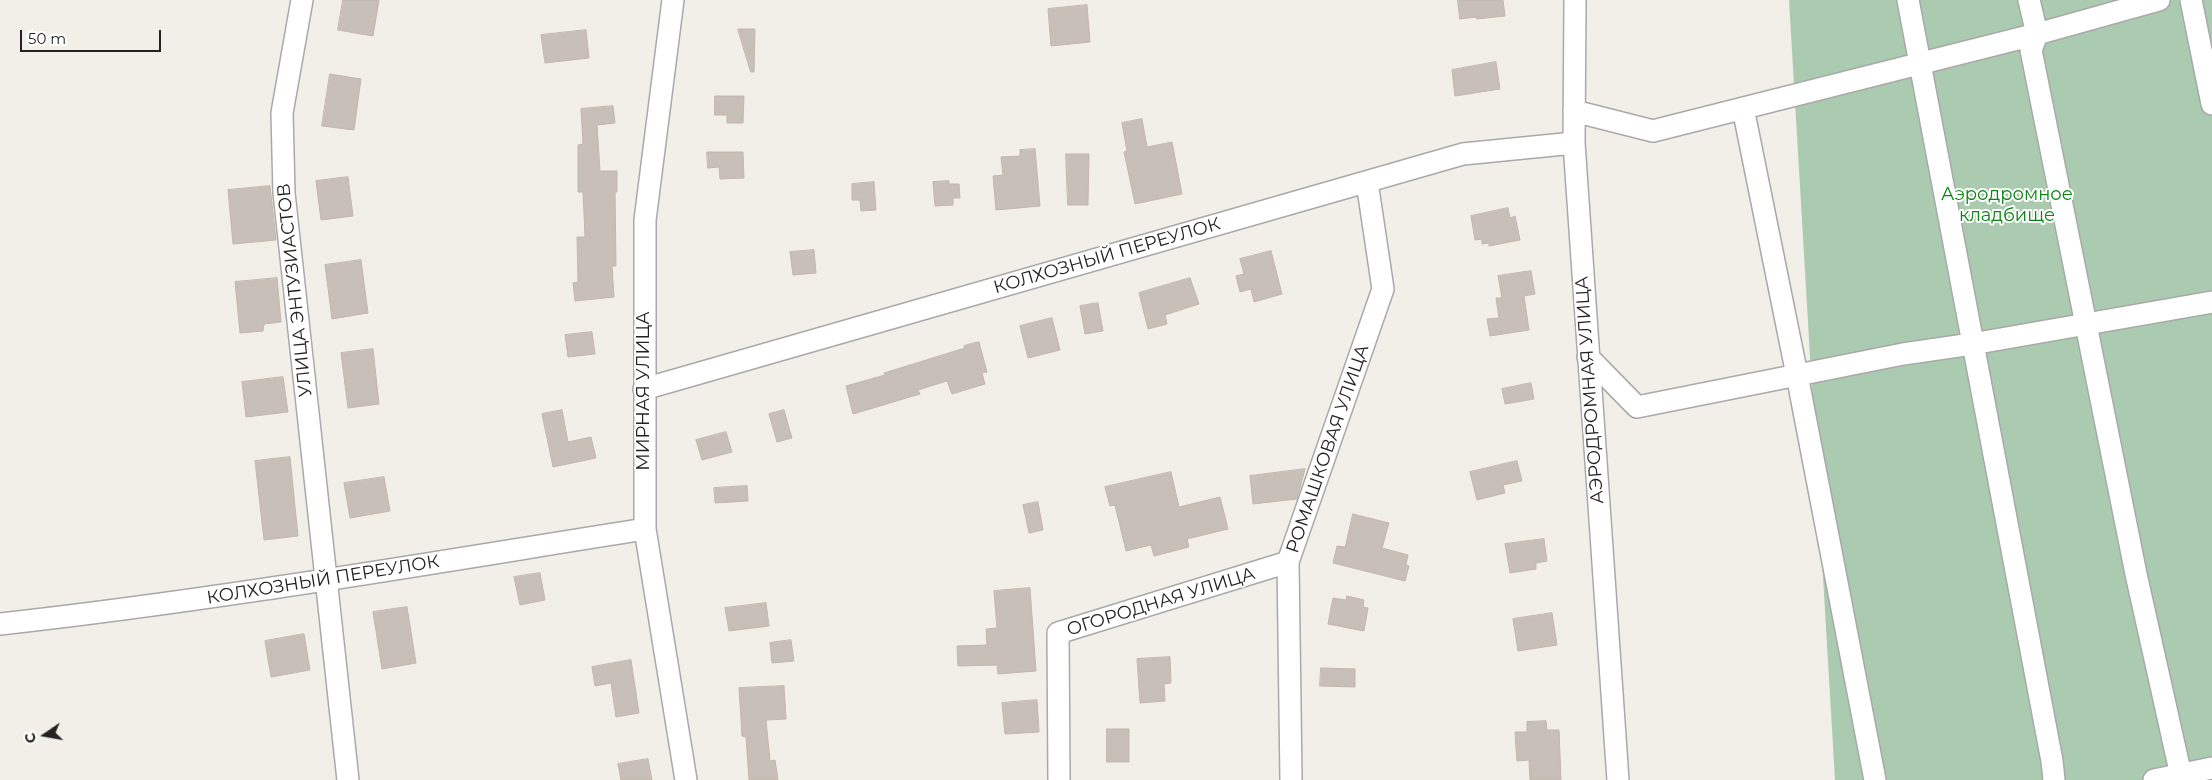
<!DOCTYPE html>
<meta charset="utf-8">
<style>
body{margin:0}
#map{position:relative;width:2212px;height:780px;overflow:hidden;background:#f2efe9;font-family:Montserrat,sans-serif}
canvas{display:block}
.north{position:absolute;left:20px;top:710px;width:50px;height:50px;-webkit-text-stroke:4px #fff;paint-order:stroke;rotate:258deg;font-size:14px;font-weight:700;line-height:20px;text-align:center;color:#222}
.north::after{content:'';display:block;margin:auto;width:18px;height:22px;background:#222;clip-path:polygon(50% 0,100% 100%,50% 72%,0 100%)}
.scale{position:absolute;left:20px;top:30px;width:141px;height:22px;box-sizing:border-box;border:2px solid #222;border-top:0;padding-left:6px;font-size:15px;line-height:18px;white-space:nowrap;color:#222;-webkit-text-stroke:4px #fff;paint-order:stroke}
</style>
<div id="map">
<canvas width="2212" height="780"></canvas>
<div class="north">С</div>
<div class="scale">50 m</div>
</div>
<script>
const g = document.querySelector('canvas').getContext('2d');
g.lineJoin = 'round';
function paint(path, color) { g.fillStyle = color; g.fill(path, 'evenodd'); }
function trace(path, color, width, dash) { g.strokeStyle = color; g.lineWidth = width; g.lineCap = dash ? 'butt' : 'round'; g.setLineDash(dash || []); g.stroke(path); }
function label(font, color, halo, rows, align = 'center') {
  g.font = font + ' Montserrat,sans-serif'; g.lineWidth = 4; g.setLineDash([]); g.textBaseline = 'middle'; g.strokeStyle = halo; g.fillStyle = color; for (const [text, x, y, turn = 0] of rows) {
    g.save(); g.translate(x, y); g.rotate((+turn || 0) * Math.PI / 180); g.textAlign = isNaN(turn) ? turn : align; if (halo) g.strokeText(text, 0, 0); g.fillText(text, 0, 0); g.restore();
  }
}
paint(new Path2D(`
 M1789,0H2212V780H1835Z`), '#aacbaf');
const building = new Path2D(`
 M343,0H379L373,36L338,30Z
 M1458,0H1503L1505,16L1477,19L1475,17L1460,19Z
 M1087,5L1090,42L1051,46L1048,9Z
 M738,29H755L754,72H751Z
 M586,30L589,58L545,63L541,35Z
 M1496,62L1500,89L1455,96L1452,70Z
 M330,74L361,79L354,130L322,126Z
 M715,96H744L743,123H727V115H715Z
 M613,106L615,123L597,125L600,171H617V192H615L616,266H612L614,297L575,301L573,283L578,282L577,237H585L583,192H578V145L583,144L581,109Z
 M1142,119L1147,147L1172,142L1182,194L1135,204L1124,152L1127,151L1122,123Z
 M1035,149L1040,206L996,210L993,176L1003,175L1001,157L1020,156V150Z
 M707,152H743L744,178L720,179L719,167L708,168Z
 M1066,154H1089L1088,205H1068Z
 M348,177L353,216L321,220L316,181Z
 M949,181V184H959L960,198H953V205L935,206L933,182Z
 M874,182L876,210L861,211L860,200H852V184Z
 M270,186L276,240L233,244L228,190Z
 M1508,208L1510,218L1515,216L1520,240L1489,246V243L1482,244V239L1475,240L1471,216Z
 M814,250L816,273L793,275L790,252Z
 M1271,251L1282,294L1254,302L1251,289L1240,292L1236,276L1244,274L1240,259Z
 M361,260L368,313L332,319L325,265Z
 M1531,271L1535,294L1524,296L1529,330L1490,336L1487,319L1499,318L1496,298H1502L1498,276Z
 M277,278L281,322L264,324L263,331L240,333L235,282Z
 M1190,278L1199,304L1165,315L1167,324L1148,329L1139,293Z
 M1098,303L1103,331L1085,334L1080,306Z
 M1052,318L1060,350L1028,358L1020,326Z
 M592,332L595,354L568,357L565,335Z
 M979,342L987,372L982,373L985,384L952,394L947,381L918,390L920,394L853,414L846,386L885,375L884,373L965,348L964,346Z
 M373,349L379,404L348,408L341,353Z
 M283,377L288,412L246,417L242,382Z
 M1531,383L1534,399L1505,404L1502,389Z
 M562,410L568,442L591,437L596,458L553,467L542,414Z
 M784,410L792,438L777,442L769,414Z
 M726,432L732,452L702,460L696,440Z
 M290,457L298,536L264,540L255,461Z
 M1517,461L1522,481L1503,485L1505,493L1477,500L1470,472Z
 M1305,469L1297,499L1253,504L1250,476Z
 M1171,472L1179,507L1220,497L1228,529L1187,539L1189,547L1154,556L1151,545L1126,551L1115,505L1110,506L1105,487Z
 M384,477L390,511L350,518L344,483Z
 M747,486L748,501L715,503L714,488Z
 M1038,502L1043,530L1029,533L1023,505Z
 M1353,514L1389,523L1382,548L1408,555L1406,565L1409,566L1405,581L1333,563L1337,546L1345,547Z
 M1544,539L1547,561L1536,563V569L1510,573L1505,544Z
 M540,573L545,600L520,605L514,577Z
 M1030,588L1036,671L998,674L997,665L958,666L957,646L987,645L986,629L997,628L994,591Z
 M1347,596L1364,600L1363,607L1368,608L1364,631L1328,624L1333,598L1346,600Z
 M766,603L769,626L729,631L725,608Z
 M407,607L416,663L382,669L373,612Z
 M1552,613L1557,645L1518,651L1513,619Z
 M304,634L310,670L271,677L265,641Z
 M791,640L794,661L772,663L770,643Z
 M1170,657L1171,683L1164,684L1165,701L1140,703L1137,659Z
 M631,660L639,713L616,717L611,683L595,686L592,667Z
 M1321,668L1355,669V687L1320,686Z
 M784,686L786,719L766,720L770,761L775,760L778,780H749L746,737L742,736L739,688Z
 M1037,700L1039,732L1005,734L1002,703Z
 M1546,721L1547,730H1559L1561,780H1530L1529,760L1517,761L1515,732H1527V722Z
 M1107,729H1129V762H1107Z
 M648,759L652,780H621L618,764Z`);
paint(building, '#c7bfb8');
trace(building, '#c4b6ab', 1);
const minor = new Path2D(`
 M302,0L282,113L284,193L348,780
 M673,0L645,220V529L686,780
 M1575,0L1574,143L1618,780
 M1908,0L2052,761L2054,780
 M2029,0L2037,34L2031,50L2136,574L2182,780
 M2191,0L2212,104
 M1743,108L1797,375L1875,780
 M1574,111L1653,131L2037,34L2159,0
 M1588,357L1637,407L1903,354L1972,344L2212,302
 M644,389L1463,154L1574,143
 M0,624C216,600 430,563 645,529
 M1059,780L1058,633L1288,562
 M1291,780L1288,562L1383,289L1367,182
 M2154,780L2212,768`);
trace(minor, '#a9a9a9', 24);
trace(minor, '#fff', 21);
label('18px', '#0c8416', '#fff', [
 ["Аэродромное",2007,195],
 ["кладбище",2007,216]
]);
label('18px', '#222', '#fff', [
 ["КОЛХОЗНЫЙ ПЕРЕУЛОК",1107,256,-16],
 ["УЛИЦА ЭНТУЗИАСТОВ",295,290,-96],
 ["АЭРОДРОМНАЯ УЛИЦА",1590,390,-94],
 ["МИРНАЯ УЛИЦА",644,391,-90],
 ["РОМАШКОВАЯ УЛИЦА",1328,449,-71],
 ["КОЛХОЗНЫЙ ПЕРЕУЛОК",323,580,-9],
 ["ОГОРОДНАЯ УЛИЦА",1161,602,-17]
]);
</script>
